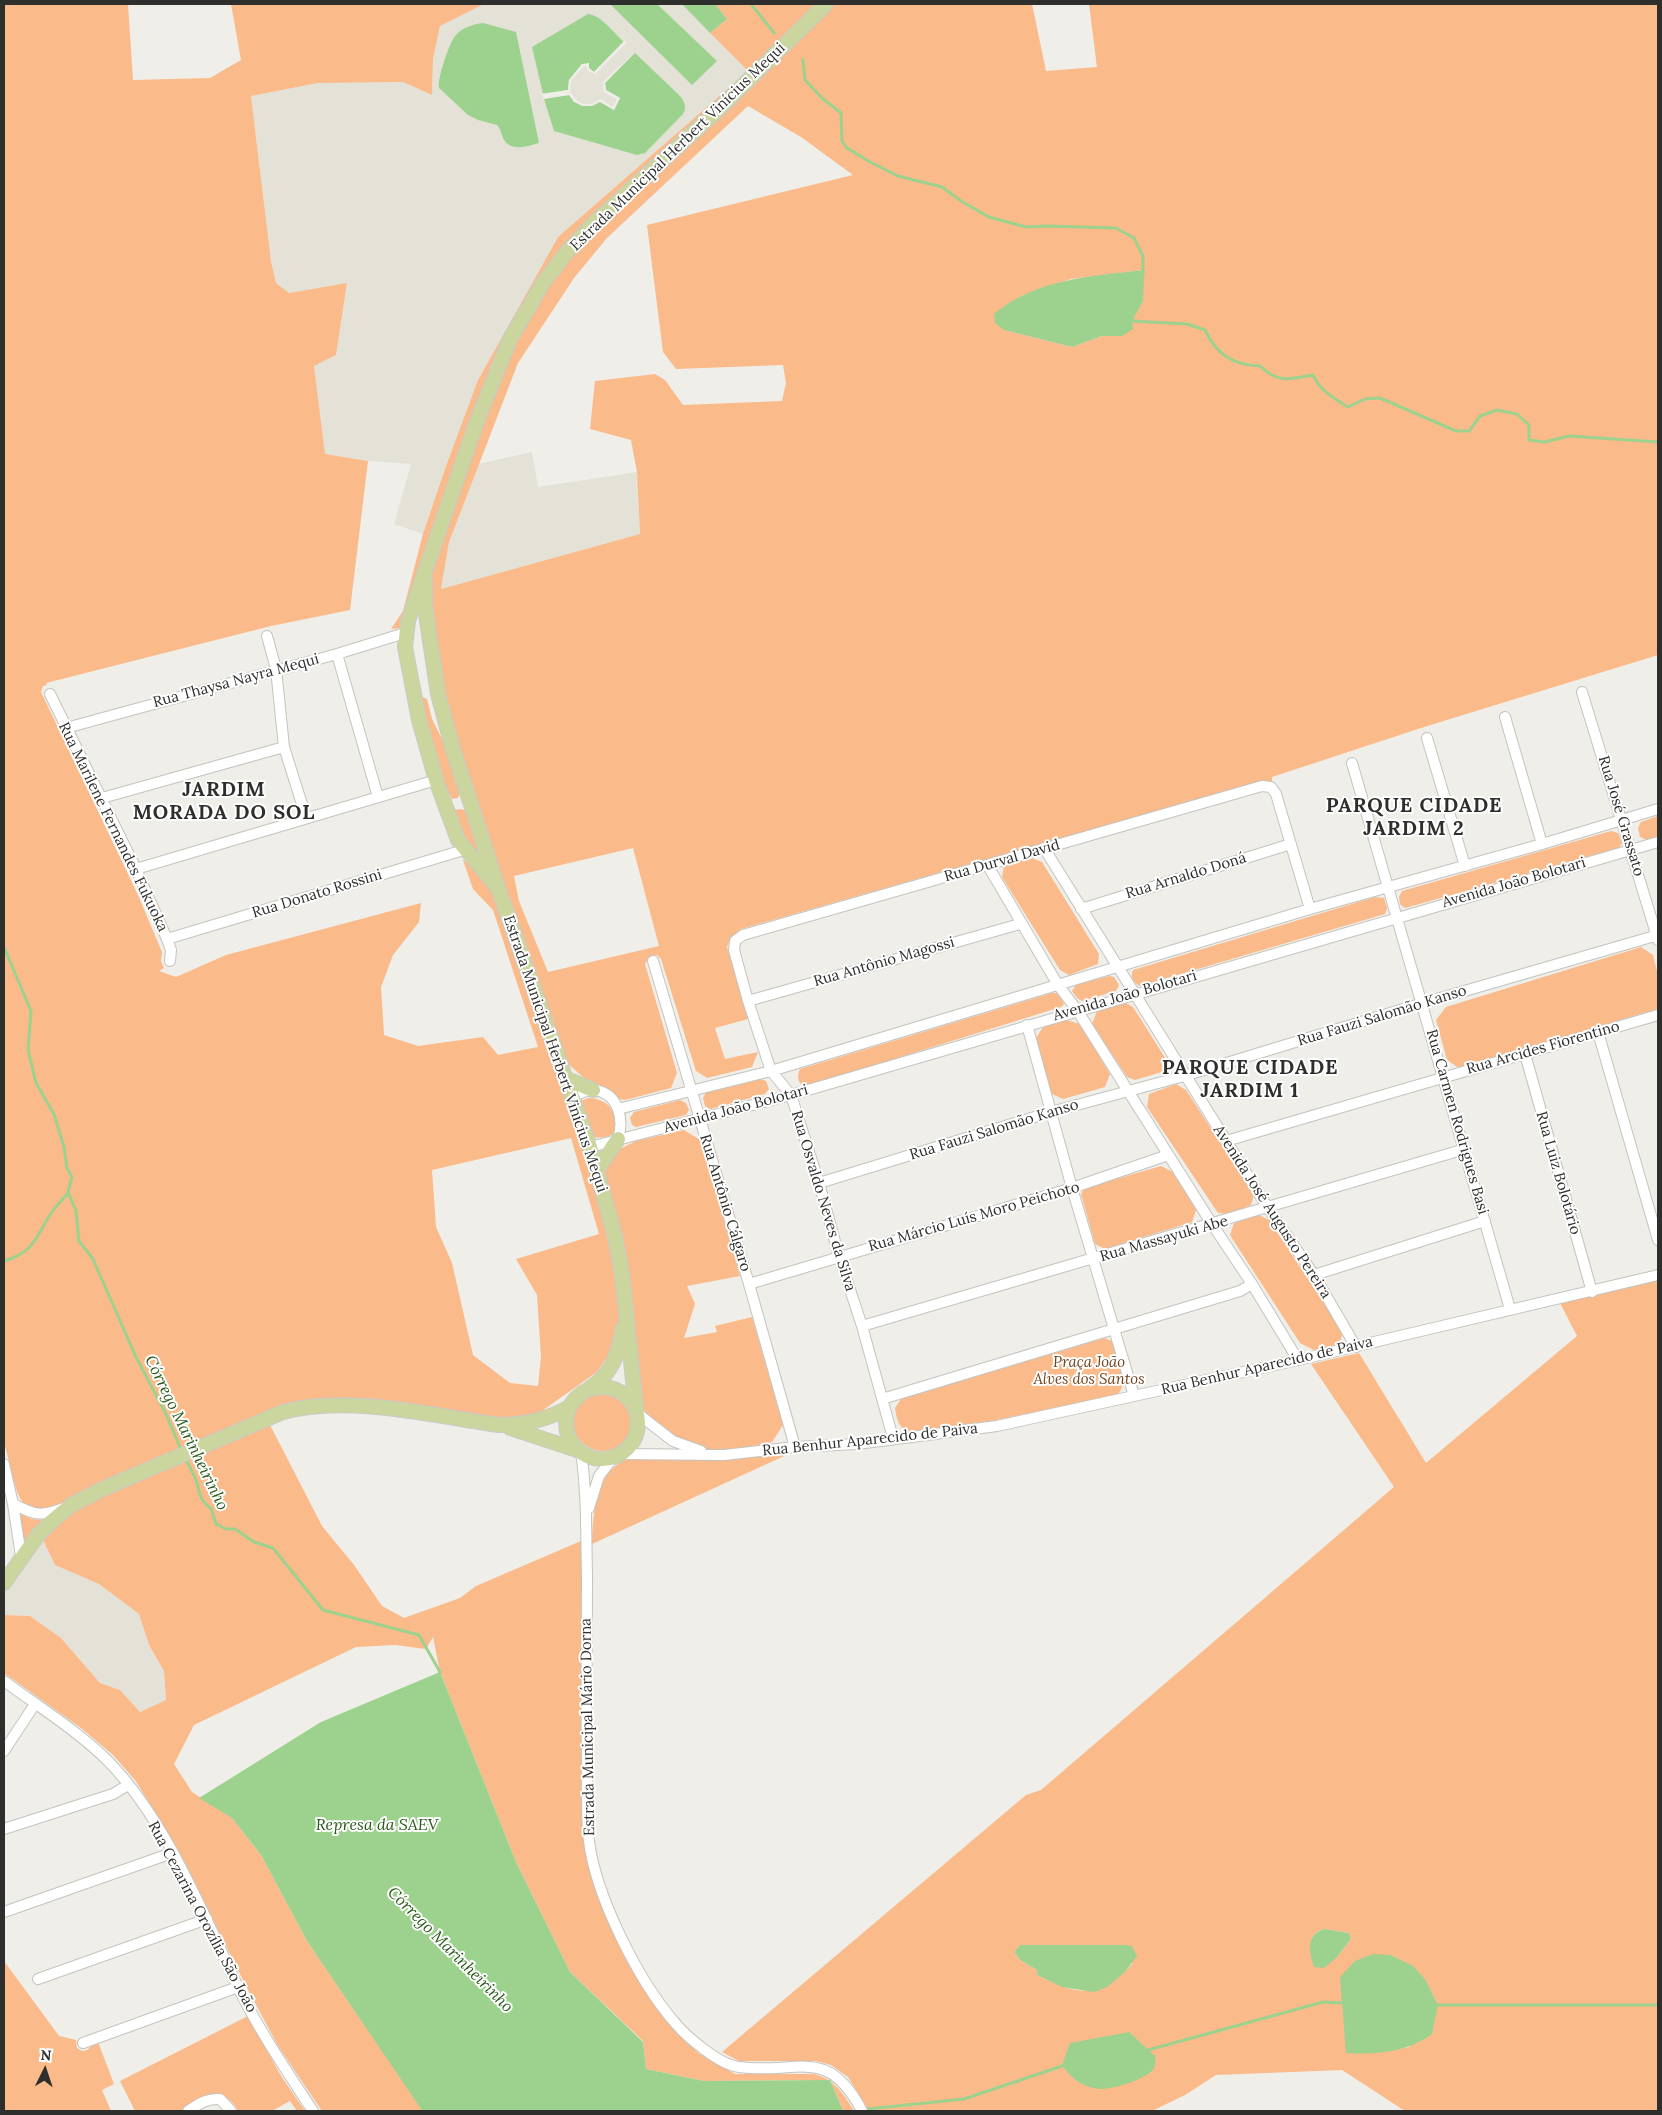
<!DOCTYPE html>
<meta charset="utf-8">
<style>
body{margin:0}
#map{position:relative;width:1662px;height:2115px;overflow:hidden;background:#efeee9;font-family:Lora,serif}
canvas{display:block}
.frame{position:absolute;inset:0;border:5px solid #2e2e2c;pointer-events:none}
.north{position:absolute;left:20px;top:2045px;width:50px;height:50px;-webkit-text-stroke:4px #fff;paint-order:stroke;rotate:4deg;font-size:14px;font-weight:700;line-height:20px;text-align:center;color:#2e2e2c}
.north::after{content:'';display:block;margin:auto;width:18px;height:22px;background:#2e2e2c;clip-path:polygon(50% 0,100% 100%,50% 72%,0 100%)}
</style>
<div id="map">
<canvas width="1662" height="2115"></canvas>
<div class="frame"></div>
<div class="north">N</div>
</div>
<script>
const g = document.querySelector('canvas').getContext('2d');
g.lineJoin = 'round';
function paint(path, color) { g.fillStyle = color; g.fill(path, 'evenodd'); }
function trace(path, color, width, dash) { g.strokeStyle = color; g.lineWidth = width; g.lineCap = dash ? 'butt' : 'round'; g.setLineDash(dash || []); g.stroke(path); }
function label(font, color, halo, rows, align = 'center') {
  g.font = font + ' Lora,serif'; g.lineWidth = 4; g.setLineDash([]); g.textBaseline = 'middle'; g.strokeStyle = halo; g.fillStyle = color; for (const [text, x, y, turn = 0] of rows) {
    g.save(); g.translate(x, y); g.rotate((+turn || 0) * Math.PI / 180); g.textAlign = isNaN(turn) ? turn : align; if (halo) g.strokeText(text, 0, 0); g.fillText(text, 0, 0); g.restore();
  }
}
paint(new Path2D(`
 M484,4H715L710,33L748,71L558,237L478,380L446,466L423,534L394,524L411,464L368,461L325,454L314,366L336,355L347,284L289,293L276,283L271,261L251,96L318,83L403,82L432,95L433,59L440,26Z
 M532,452L538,487L637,472L640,534L441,589L449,542L478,464Z
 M42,1538L55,1565L99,1584L139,1614L149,1645L164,1671L166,1700L140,1712L120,1690L100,1683L61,1638L30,1616L4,1615V1591Z`), '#e4e2d7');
paint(new Path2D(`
 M4,4H128L133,80L210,78L241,60L231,4H484L440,26L433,59L432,95L403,82L318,83L251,96L271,261L276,283L289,293L347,283L336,355L314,366L325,454L368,461L350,610L271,626L46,683L47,685L43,686L41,692L138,895L162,952L161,961L164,968L159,971L176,977L226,955L421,903L419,922L393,955L381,987L384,1035L418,1046L483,1037L498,1055L538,1047L493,910L473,889L463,860L473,866L494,892L568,1097L611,1236L621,1311L617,1343L597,1372L532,1418L500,1420L373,1403L282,1409L201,1439L172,1454L52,1508C24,1513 19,1502 13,1477C10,1465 7,1454 4,1442ZM571,1138L599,1234L516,1259L537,1295L541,1357L538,1386L510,1383L473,1355L452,1263L436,1227L432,1170Z
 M715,4H821L540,281L401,628L391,629L403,611L423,534L446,466L478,380L558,237L748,71L710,33L727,19Z
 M830,4H1032L1046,71L1097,67L1089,4H1658V655L1424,727L1272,777V781H1262L741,929L731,937L727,947L748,1019L715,1028L725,1059L758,1052L752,1067L707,1078L696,1071L661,959L657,955L649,957L645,964L677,1073L671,1088L625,1100L619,1099L605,1090L593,1086L566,1062L453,745L427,585L481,420L513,340L532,308L578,244ZM748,106L801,137L853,175L647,225L663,352L676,369L783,365L786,383L782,401L683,405L665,380L655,374L595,381L590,429L631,440L637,472L640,534L441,589L449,542L518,363L574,278L607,238ZM1143,270V301L1122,336H1102L1072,347L1004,330L1021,296L1071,279ZM633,848L659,946L548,972L519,901L514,876Z
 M420,696L427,699L432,719L447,749L460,792L458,798L452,799L441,777Z
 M462,809L466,812L486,869C475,855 450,829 454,810Z
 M1658,816V837L1647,840L1640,837L1638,828L1641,822Z
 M1611,831L1618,833L1622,843L1619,848L1405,908L1400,904L1399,897L1402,891Z
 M1032,858L1042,862L1099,954L1098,964L1069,975L1060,970L1002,877L1004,866Z
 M1375,897L1384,898L1387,908L1385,914L1140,986C1133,982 1130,978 1133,970Z
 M1641,947L1653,955L1658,975L1657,1009L1459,1068L1447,1060L1436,1020L1446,1007Z
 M1109,976L1114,977L1119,985L1116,991L1082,1001L1077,998L1072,991L1076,985Z
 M1052,993H1058L1064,1004L1061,1007L804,1087C797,1082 797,1076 800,1069Z
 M1124,1002L1133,1007L1167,1061L1165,1071L1135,1080L1127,1077L1092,1024L1097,1011Z
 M1063,1019L1080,1024L1110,1074L1105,1087L1063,1099L1052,1094L1035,1040L1043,1027Z
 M761,1079L766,1081L769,1089L765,1094L710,1109L705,1106L703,1098L706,1092Z
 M1176,1084L1186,1090L1254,1195L1251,1205L1228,1214L1218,1213L1147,1107L1149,1094Z
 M589,1098C595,1098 601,1100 607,1104C614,1111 623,1128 611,1135C606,1138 598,1137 592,1138L578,1102Z
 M680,1100L686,1103L689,1110L686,1115L636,1127L632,1125L630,1118L634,1112Z
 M684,1130L702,1141L740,1276L687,1286L695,1304L684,1338L717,1332L715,1326L752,1317L783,1425L772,1442C757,1445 741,1449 726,1450C693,1453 663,1430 642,1408L604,1170L618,1150L636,1141Z
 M1161,1166L1173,1172L1196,1210L1192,1222L1105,1249L1095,1244L1081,1194L1085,1188Z
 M1259,1215L1269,1220L1340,1328L1342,1336L1339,1344L1314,1350L1300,1343L1230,1235L1234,1223Z
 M1658,1279V2111H1405L1342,2070L1216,2075L1185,2095L1152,2111H869L848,2077L831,2065L816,2061H739L722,2052L1026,1795L1041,1790L1394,1487L1311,1364L1359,1353L1426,1463L1577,1336L1560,1303ZM1325,1929L1349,1933L1351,1939L1337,1957L1312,1959C1310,1945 1308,1933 1325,1929ZM1020,1945L1133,1963C1099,2000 1080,1996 1037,1975V1970L1020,1960L1014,1952ZM1391,1955C1421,1971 1423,1975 1438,2005L1409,2047L1397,2049Z
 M1104,1338L1112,1341C1119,1356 1131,1384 1116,1396L996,1420L913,1432C899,1430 897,1421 895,1408L901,1399Z
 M573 1421a30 30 0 1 1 60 0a30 30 0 1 1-60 0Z
 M269,1423L322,1526L354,1565L382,1606L404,1618L460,1598L476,1586L581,1541V1796L585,1842L597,1891L613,1932L633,1967L674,2027L698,2053L735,2074H814C835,2080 843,2093 854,2111H843L830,2080L704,2081L646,2069L643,2041L570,1972L516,1862L440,1672L433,1637L426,1649L395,1645L356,1647L194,1725L174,1764L192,1792L232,1818L261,1855L307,1941L423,2111H322L278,2046L245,1984L179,1851L135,1780L113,1755L81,1728L4,1673V1615L30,1616L61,1638L100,1683L120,1690L140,1712L166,1700L164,1671L149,1645L139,1614L99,1584L55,1565L42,1538L73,1509Z
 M793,1452L592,1544C593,1512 595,1470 630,1458Z
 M21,1514L32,1519L44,1520L23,1545L19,1519Z
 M4,1961L59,2036L76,2040L77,2048L82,2051L88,2050L91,2045L98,2042L114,2084L102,2090L111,2111H4Z
 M248,2016L281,2076L305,2111H297L290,2101L272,2111H238C231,2096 214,2089 199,2098C192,2102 186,2109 179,2111C168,2114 147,2111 135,2111L120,2081Z`), '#faba8a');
paint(new Path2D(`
 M610,4H657L717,61L692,85Z
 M682,4H715L727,19L710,33Z
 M588,14C601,15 614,33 624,42L594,72L589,68L588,64H582L569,80L568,90L543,94L532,47Z
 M483,23L516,32L539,143C528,146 512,152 504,140C501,134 501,129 497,125L478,120L468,115L439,88C437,79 449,44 455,36C461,28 473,24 483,23Z
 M635,53L678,94C683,99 688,106 683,114L645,153L637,155L554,131L544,99L569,95C581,108 583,109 599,101L614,110L620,98L606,90L605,83Z
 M1144,270L1143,301L1132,321L1133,329L1122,336H1102L1072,347L1004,330L995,323L994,314C1035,279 1092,276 1144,270Z
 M440,1672L516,1862L570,1972L643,2042L646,2069L704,2081L830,2080L843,2111H423L421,2109L307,1941L261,1855L232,1818L199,1798L321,1722Z
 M1325,1929L1349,1933L1351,1939L1337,1957L1324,1968L1314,1967C1309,1952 1305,1934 1325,1929Z
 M1020,1945H1125L1132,1946L1137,1956L1125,1972L1107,1987L1094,1992L1062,1987L1037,1975V1970L1020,1960L1014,1952Z
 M1373,1954L1391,1955L1413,1966L1425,1979L1438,2005L1432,2034C1408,2052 1375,2055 1346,2053L1340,1977L1355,1961Z
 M1129,2032L1155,2056C1156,2062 1156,2066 1152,2071C1143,2080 1113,2089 1101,2089C1084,2088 1071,2079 1062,2065L1070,2043Z`), '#9dd28e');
paint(new Path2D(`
 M625,40L626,43L595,74L587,70L586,66L583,67L571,81L570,92L563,93H571L576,100L583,104H592L600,99L613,107L617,99L604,92L603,82L636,51L605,83L606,90L620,98L614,110L600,102L592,106H583L574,102L569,95L542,99L543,96L541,94L568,90L569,80L582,64L589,63V68L594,72Z`), '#efeee9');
trace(new Path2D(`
 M751,4L774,33
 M803,60L805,80L822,98L841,113L842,141L847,148L870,162L898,176L942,187L961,201L989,217L1026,227L1048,226L1116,228L1134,238L1143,256V274
 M1133,319L1132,321L1187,324L1205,330C1217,355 1233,365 1260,366C1279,384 1289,379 1313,375C1319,390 1335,399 1348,407L1365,399L1380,398L1456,431H1469L1480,416L1497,410L1517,414L1529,425V440L1544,442L1569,436L1658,442
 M4,947L31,1011L28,1050L36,1083L54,1114L64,1147L67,1168L72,1177L68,1192L76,1211L79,1241L93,1259L135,1355L166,1414L182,1452
 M4,1261C36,1252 36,1235 52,1212C57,1205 63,1199 68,1193
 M185,1457C188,1465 193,1472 196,1480C200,1492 199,1501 211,1508L216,1524L226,1529H235L254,1542L273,1548L323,1610L419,1635L440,1672L439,1675
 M1434,2005H1658
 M1148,2050L1323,2002L1345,2003
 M868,2109L964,2099L1065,2065`), '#9dd28e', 3);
const minor = new Path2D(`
 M267,636L276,669L284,747L306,817
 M337,654L378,797
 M1582,692L1658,940
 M50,694L136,869L167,939L171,950L170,961
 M1505,717L1542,844
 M66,728L337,654L405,633
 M1427,738L1465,866
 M1352,763L1510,1309
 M102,798L284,747
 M1044,848L1268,1208L1314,1275L1356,1347
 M988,866L1058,985L1077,1010L1212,1224L1252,1284L1298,1360
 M136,869L436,780
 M1081,909L1291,844
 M167,939L467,849
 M653,961L749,1284L795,1447
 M748,1001L1020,924
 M1027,1025L1072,1188L1134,1396
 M1598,1032L1658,1240
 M1525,1054L1592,1292
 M572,1097C578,1094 587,1090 594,1090C619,1093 624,1120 618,1139
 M618,1109L771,1071L1310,909L1542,844L1658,809
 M1226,1141L1658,1015
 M590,1147L791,1095L1658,842
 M819,1183L1051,1112L1184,1076L1423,1003L1658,935
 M1314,1275L1485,1221
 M749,1284L1072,1188L1168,1155
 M862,1326L1465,1149
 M882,1399L1240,1291L1252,1284
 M637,1413L673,1441L701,1451
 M893,1438L862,1326L839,1256L819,1183L791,1095L771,1071L748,1001L734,950L735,941L743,935L1262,786L1271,787L1276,794L1310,909
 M581,1452C587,1493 586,1534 587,1575C587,1636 586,1698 587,1759C587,1786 586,1814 589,1841C596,1897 639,1982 676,2024C688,2038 720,2065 739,2067C798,2075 827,2044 862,2111
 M620,1454L724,1455L795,1447L857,1444L997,1426L1298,1360L1658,1275
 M4,1464L13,1504L21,1556
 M13,1504C35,1515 40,1517 64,1508
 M589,1508L599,1476L613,1458
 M4,1681C39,1707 78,1731 109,1762C166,1821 202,1911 237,1985C258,2029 286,2070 313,2111
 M4,1751L35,1704
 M4,1829L113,1794L128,1785
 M4,1912L172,1853
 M38,1979L207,1919
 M83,2043L238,1987
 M188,2111C199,2104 207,2098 220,2099L231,2111`);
const major = new Path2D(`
 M425,582V607L438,694L452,746L498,888L590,1147L615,1236L622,1274L636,1409
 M498,888L458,840L436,780L419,720L405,647L408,621L477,421L510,339L543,283L566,253L595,222L721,107L826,4
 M565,1078L593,1090
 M597,1170L618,1139
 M566 1423a36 36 0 1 1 72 0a36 36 0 1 1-72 0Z
 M590,1388C612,1374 619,1353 623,1328
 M510,1428L577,1450
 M4,1583L38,1535L52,1521L71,1505L100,1490L283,1412C346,1394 435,1416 499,1425C525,1425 546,1420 568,1408`);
trace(minor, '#c4c3be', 12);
trace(major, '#c9c9c8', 16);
trace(minor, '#fff', 10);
trace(major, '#cbd69f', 14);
label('15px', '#2e2e2c', '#fff', [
 ["Estrada Municipal Herbert Vinícius Mequi",678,147,-44],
 ["Rua Thaysa Nayra Mequi",236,681,-15],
 ["Rua José Grassato",1621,816,73],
 ["Rua Marilene Fernandes Fukuoka",113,827,64],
 ["Rua Durval David",1002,861,-16],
 ["Rua Arnaldo Doná",1186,876,-17],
 ["Avenida João Bolotari",1514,883,-16],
 ["Rua Donato Rossini",317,894,-17],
 ["Rua Antônio Magossi",884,962,-16],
 ["Avenida João Bolotari",1125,996,-16],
 ["Rua Fauzi Salomão Kanso",1382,1016,-17],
 ["Rua Arcides Fiorentino",1543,1048,-16],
 ["Estrada Municipal Herbert Vinícius Mequi",555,1054,71],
 ["Avenida João Bolotari",736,1109,-15],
 ["Rua Carmen Rodrigues Basi",1457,1122,74],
 ["Rua Fauzi Salomão Kanso",994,1130,-17],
 ["Rua Luiz Bolotário",1558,1173,74],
 ["Rua Osvaldo Neves da Silva",823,1201,73],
 ["Rua Antônio Cálgaro",725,1203,73],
 ["Avenida José Augusto Pereira",1272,1212,57],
 ["Rua Márcio Luís Moro Peichoto",974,1217,-16],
 ["Rua Massayuki Abe",1164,1239,-16],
 ["Rua Benhur Aparecido de Paiva",1267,1366,-13],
 ["Rua Benhur Aparecido de Paiva",870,1440,-6],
 ["Estrada Municipal Mário Dorna",588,1727,-91],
 ["Rua Cezarina Orozília São João",202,1917,62]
]);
label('italic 15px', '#73451e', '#fff', [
 ["Praça João",1089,1363],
 ["Alves dos Santos",1089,1380]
]);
label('italic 16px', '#295a18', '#fff', [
 ["Córrego Marinheirinho",186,1433,64],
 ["Represa da SAEV",377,1825],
 ["Córrego Marinheirinho",450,1950,45]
]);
g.letterSpacing = '1px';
label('bold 20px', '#2e2e2c', '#fff', [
 ["JARDIM",224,790],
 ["MORADA DO SOL",224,813],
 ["PARQUE CIDADE",1414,806],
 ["JARDIM 2",1414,829],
 ["PARQUE CIDADE",1250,1068],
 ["JARDIM 1",1250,1091]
]);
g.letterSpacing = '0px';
</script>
